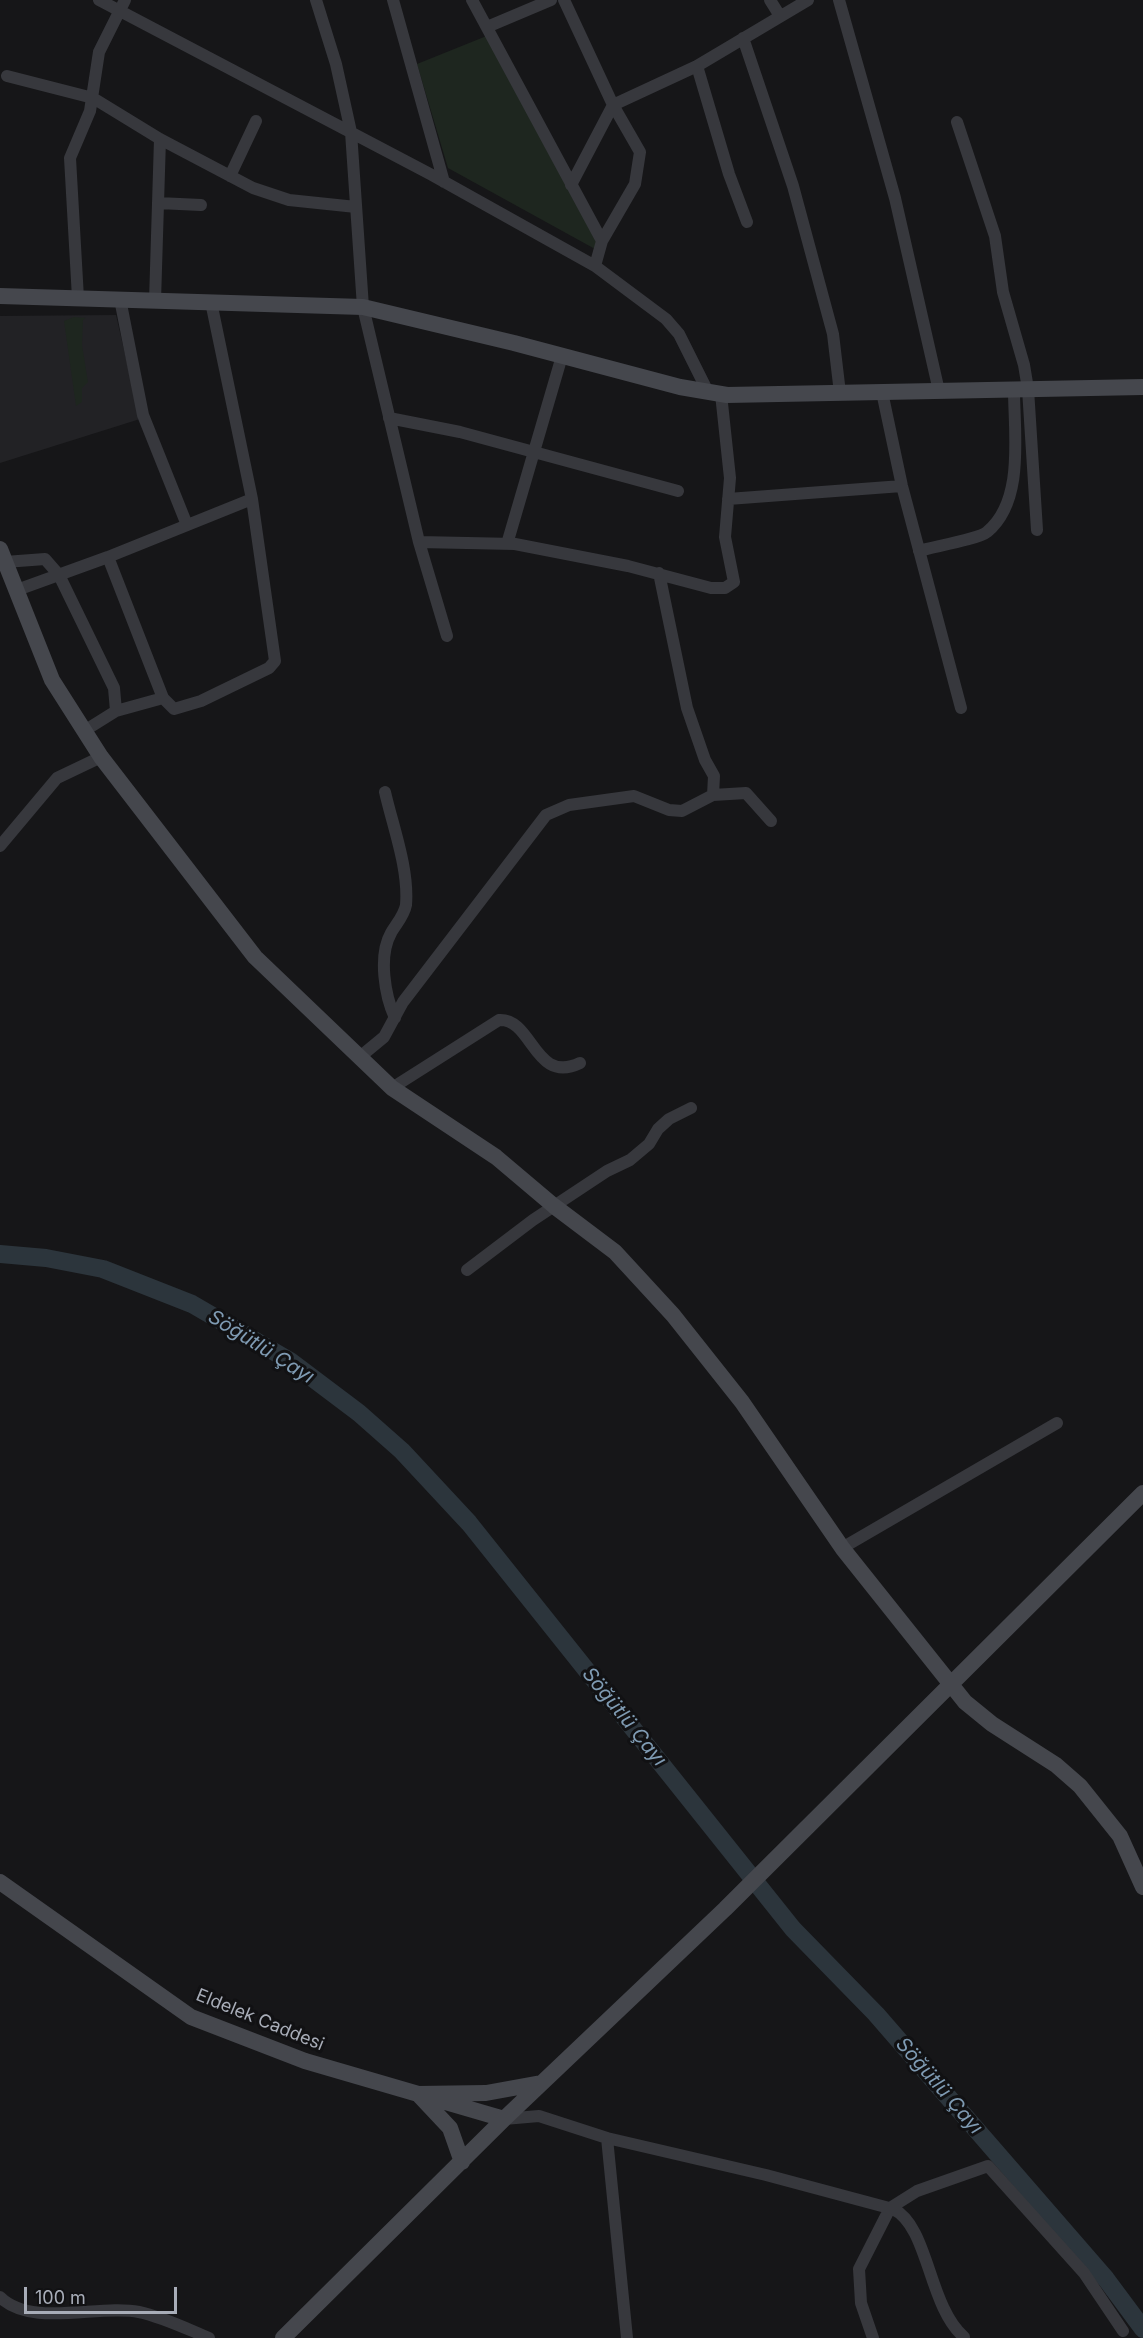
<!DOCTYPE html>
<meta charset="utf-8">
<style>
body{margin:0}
#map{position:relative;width:1143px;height:2338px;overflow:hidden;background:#161618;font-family:Inter,sans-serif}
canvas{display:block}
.scale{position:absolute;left:24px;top:2287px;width:153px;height:27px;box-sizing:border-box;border:3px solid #a8adb8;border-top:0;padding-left:8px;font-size:18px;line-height:21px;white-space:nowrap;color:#a8adb8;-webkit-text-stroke:4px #111113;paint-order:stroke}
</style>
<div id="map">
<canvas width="1143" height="2338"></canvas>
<div class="scale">100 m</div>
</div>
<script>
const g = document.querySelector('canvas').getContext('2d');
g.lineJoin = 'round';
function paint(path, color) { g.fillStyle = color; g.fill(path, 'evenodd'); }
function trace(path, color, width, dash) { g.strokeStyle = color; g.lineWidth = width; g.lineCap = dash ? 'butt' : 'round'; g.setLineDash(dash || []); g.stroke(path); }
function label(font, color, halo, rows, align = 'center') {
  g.font = font + ' Inter,sans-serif'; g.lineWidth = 6; g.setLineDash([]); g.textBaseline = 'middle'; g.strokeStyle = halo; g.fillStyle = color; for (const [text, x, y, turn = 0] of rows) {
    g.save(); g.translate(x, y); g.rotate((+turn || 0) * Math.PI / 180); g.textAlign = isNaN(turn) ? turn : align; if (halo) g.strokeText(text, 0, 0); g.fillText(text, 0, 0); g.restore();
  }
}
paint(new Path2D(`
 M116,315L140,419L0,463V316Z`), '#222225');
paint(new Path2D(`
 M489,35L599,247L595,249L448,168L417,64Z
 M74,317L86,318L83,320L82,345L88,382L82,388V402L76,406L64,321Z`), '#1e261f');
trace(new Path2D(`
 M0,1254L46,1258L103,1269L192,1304L290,1361L359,1413L402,1451L469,1523L793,1929L876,2014L1106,2279L1143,2329`), '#2c353c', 18);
trace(new Path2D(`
 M99,0L432,175L595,266L666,319L679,334L708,392
 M316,0L336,64L351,132L363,307L419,542L447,636
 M393,0L444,182
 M472,0L602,241
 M564,0L613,105L640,152L635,184L602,241L595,266
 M770,0L780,16
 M839,0L895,198L939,391
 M487,27L551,0
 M743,38L793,186L833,334L840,393
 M697,66L729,174L747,222
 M7,76L93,98L160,139L253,188L289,200L356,207
 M957,122L995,236L1003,292L1024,365L1028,389L1037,530
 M230,176L256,121
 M571,185L613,105L697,66L808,0
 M158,203L201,205
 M78,298L70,158L90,111L99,52L125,0
 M120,299L143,415L187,525
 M155,301L160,139
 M882,392L902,486L961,708
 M389,418L460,432L678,491
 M728,499L902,486
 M419,542L515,544L628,566L711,588H725L734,582L725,537L730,478L721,394
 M507,544L562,356
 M919,551C932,547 979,539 987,532C1025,501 1014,433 1014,390
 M108,557L163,698L174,709L201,701L269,668L275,661L252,499L211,302
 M5,562L45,559L59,575L114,688L116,711L84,731
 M659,573L687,708L705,760L714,776L713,795
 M17,590L108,557L252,499
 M116,711L163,698
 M385,792C393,827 409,869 406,905C404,916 396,924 391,933C378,956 385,996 395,1018
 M0,846L57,778L101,757
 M361,1056L384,1037L403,1002L546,815L569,805L634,796L669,810L682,811L713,795L746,793L771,821
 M392,1088L499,1020C533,1018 534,1085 580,1063
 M467,1270L533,1220L607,1171L630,1160L649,1144L658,1129L669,1119L691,1108
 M842,1548L1057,1423
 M504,2119L539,2116L607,2138L766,2175L893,2209C929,2226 928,2306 964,2337
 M607,2138L627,2338
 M0,2297C31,2328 99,2304 139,2312C163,2317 187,2329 209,2338
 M873,2338L861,2303L859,2269L890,2208L917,2191L988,2166L1084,2273L1123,2331`), '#37383d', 12);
trace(new Path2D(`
 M0,296L363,307L514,343L680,387L727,395L1143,387
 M0,549L52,680L101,757L255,957L392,1088L496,1157L554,1206L615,1252L673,1315L742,1402L843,1549L965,1702L992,1724L1056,1765L1080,1786L1120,1836L1143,1887
 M0,1882L191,2017L305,2061L504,2119
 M462,2162L450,2128L418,2094L486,2093L541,2083
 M283,2338L504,2119L725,1909L1143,1493`), '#45474d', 16);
label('18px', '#a8adb8', '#111113', [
 ["Eldelek Caddesi",260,2020,22]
]);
label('italic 20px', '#7f9bb3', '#111113', [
 ["Söğütlü Çayı",261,1347,32],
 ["Söğütlü Çayı",624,1717,51],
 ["Söğütlü Çayı",939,2086,49]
]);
</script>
